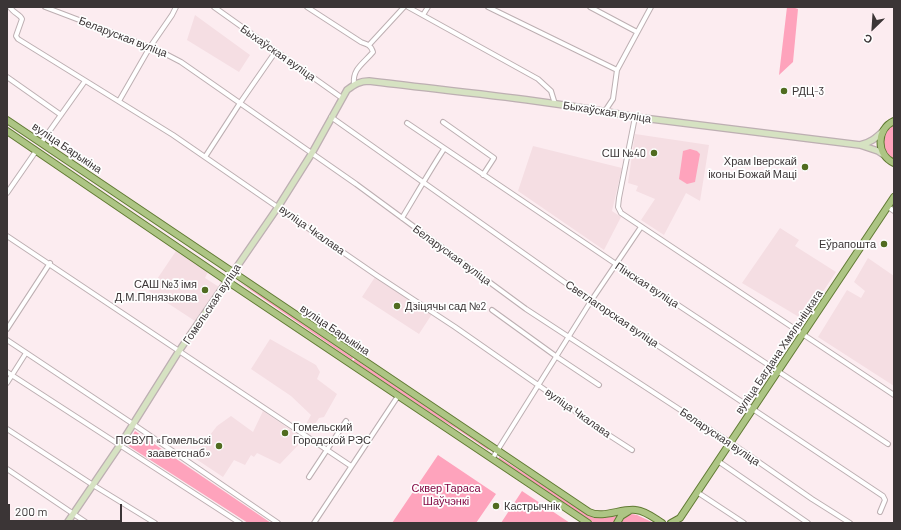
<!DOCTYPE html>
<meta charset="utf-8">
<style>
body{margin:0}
#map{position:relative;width:901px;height:530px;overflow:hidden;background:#fcecf0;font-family:Barlow,sans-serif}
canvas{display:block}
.frame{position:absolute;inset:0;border:8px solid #3b3536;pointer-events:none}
.north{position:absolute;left:853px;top:8px;width:40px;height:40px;-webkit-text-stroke:3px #fefefe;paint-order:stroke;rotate:205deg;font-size:11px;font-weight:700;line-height:16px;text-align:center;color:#3b3536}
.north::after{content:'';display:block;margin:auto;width:14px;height:18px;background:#3b3536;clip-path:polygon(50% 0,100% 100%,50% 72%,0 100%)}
.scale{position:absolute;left:8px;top:504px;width:114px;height:18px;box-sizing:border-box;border:2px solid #3b3536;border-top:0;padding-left:5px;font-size:12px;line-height:14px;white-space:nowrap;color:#3b3536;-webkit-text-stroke:3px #fefefe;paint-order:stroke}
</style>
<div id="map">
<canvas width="901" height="530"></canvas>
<div class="frame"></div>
<div class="north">С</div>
<div class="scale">200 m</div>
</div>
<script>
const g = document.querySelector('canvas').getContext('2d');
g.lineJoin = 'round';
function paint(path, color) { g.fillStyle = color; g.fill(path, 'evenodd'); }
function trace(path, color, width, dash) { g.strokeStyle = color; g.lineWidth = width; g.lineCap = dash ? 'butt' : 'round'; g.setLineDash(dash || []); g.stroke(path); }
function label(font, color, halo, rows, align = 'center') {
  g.font = font + ' Barlow,sans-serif'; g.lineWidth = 3.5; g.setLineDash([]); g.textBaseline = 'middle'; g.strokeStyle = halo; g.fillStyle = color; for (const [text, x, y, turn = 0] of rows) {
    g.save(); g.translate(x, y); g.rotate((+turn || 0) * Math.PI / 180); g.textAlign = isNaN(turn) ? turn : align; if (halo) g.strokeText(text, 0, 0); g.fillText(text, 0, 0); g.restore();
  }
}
paint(new Path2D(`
 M195,15L250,55L239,72L187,40Z
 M635,134L709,145L700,201L686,193L664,235L641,220L655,199L636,191L638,186L628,183Z
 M533,146L622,168L612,211L621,217L604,250L518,191Z
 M780,228L799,240L795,246L836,272L804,320L742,283Z
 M176,251L208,272L205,278L219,287L195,321L149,291Z
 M868,258L894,276V386L818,337L847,290L861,298L865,291L854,282Z
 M375,277L432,314L419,334L362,297Z
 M270,339L316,365L320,372L317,379L337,394L324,417L319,418L311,430L305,426L311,415L291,396L251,369Z
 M263,411L304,439L280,464L257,453L254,457L251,455L245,465L234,460L223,477L193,457L217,426L231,416L253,432Z`), '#f5dee3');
paint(new Path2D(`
 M787,7H792L798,9L793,62L779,75Z
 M894,124V159C878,153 881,132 894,124Z
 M690,149L697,151L700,154L695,182L687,184L679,179L683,151Z
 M236,280L265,298L353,358L352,360Z
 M355,359L489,449L488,450L457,429L443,421L353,361Z
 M135,431L271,523H248L127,445Z
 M438,455L496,494L476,523H392Z
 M499,457L594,518L618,516L614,523H594L499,459Z
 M522,491L570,523H501Z
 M632,514L637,515L654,523H620L626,516Z`), '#fea3bc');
const street = new Path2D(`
 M10,7C13,13 20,14 22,19L16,36L18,39L173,135L376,275L455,327L581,415L584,419L632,450
 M45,7L158,50L181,62L356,184L526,309L737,447L812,499L850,523
 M214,7L342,98
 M307,7L361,42C367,44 371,45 373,52C364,63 352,69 354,84
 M408,7L538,79L551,91L555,104
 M488,7L617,70
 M590,7L637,32
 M423,15L428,7
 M369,45L404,7
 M7,77L61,115
 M119,101L150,47L172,15L176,7
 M605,111L613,99L617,70L651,7
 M331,117L591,301L883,496L885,500L880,512
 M635,117L619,198L618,207L621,213L894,395
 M443,122L494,158L483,175
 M407,123L616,264L888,444
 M41,143L85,81
 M205,157L240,103L276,51
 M7,193L36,151
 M888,207L894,211
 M402,218C416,195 429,172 444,149
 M7,236L351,466
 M492,310L557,357L599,385
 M7,329L50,263
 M7,340L133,424L278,523
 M7,372L240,523
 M7,383L26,353
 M7,429L93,485L155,523
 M492,459L591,301L641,227
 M718,461L808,523
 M7,469L87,523
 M309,477L346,421
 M697,492L744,523
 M314,523L398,396`);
const secondary = new Path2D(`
 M860,145C870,143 876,138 883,131
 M67,523L120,445L179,351L278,207L312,153L347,90C355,84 360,81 369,81C458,92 547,100 635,117L860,145L878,151L884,155`);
const primary = new Path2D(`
 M7,120L589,512C603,519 621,508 636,510C646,511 654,518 662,523
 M894,121C876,129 876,155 894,163
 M7,131L227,281L588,523
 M617,523L621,516L629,511
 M671,523L680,518L894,197`);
trace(street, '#bdafb2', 6);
trace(secondary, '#bdafb2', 8);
trace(primary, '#617a33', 8);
trace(street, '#fff', 4);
trace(secondary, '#d6e2c2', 5.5);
trace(primary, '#adc584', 6);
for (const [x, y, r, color] of [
 [784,91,4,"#506c20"],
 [654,153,4,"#506c20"],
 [805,167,4,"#506c20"],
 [884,244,4,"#506c20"],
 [205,290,4,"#506c20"],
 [397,306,4,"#506c20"],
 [285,433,4,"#506c20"],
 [219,446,4,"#506c20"],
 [496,506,4,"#506c20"]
]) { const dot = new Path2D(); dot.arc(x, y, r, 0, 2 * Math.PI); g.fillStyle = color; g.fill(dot); trace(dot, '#fefefe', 1.5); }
label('11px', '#3b3536', '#fefefe', [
 ["Беларуская вуліца",123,37,21],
 ["Быхаўская вуліца",278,53,35],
 ["Быхаўская вуліца",607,112,9],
 ["вуліца Барыкіна",67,148,34],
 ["вуліца Чкалава",312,230,35],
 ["Беларуская вуліца",452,255,36],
 ["Пінская вуліца",647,285,33],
 ["Гомельская вуліца",212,304,-56],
 ["Светлагорская вуліца",612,314,34],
 ["вуліца Барыкіна",335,330,34],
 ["вуліца Багдана Хмяльніцкага",779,352,-56],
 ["вуліца Чкалава",578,413,35],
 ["Беларуская вуліца",720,437,34]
]);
label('11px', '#3b3536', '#fefefe', [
 ["РДЦ-3",792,91,"left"],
 ["СШ №40",646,153],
 ["Храм Іверскай",797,161],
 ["іконы Божай Маці",797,174],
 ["Еўрапошта",876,244],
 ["САШ №3 імя",197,284],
 ["Д.М.Пянязькова",197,297],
 ["Дзіцячы сад №2",405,306,"left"],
 ["Гомельский",293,427,"left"],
 ["Городской РЭС",293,440,"left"],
 ["ПСВУП «Гомельскі",211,440],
 ["зааветснаб»",211,453],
 ["Кастрычнік",504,506,"left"]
], 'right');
label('11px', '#7f003d', '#fefefe', [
 ["Сквер Тараса",446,488],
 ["Шаўчэнкі",446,501]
]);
</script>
